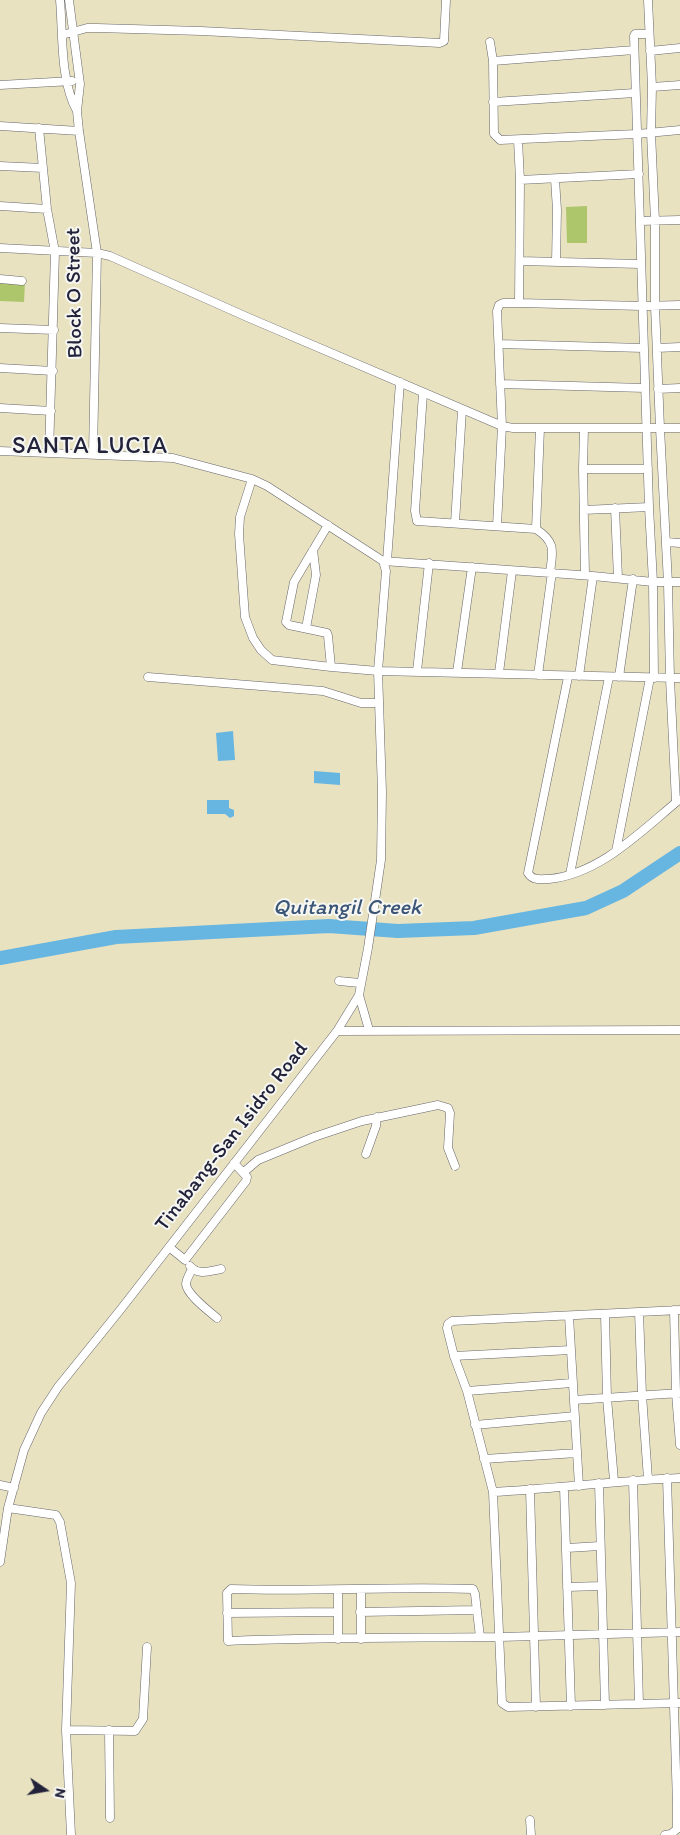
<!DOCTYPE html>
<style>
body{margin:0}
#map{position:relative;width:680px;height:1835px;overflow:hidden;background:#e8e2c1;font-family:Itim,sans-serif}
canvas{display:block}
.north{position:absolute;left:20px;top:1765px;width:50px;height:50px;-webkit-text-stroke:4px #f6f6f2;paint-order:stroke;rotate:102deg;font-size:14px;font-weight:700;line-height:20px;text-align:center;color:#22223b}
.north::after{content:'';display:block;margin:auto;width:18px;height:22px;background:#22223b;clip-path:polygon(50% 0,100% 100%,50% 72%,0 100%)}
</style>
<div id="map">
<canvas width="680" height="1835"></canvas>
<div class="north">N</div>
</div>
<script>
const g = document.querySelector('canvas').getContext('2d');
g.lineJoin = 'round';
function paint(path, color) { g.fillStyle = color; g.fill(path, 'evenodd'); }
function trace(path, color, width, dash) { g.strokeStyle = color; g.lineWidth = width; g.lineCap = dash ? 'butt' : 'round'; g.setLineDash(dash || []); g.stroke(path); }
function label(font, color, halo, rows, align = 'center') {
  g.font = font + ' Itim,sans-serif'; g.lineWidth = 4; g.setLineDash([]); g.textBaseline = 'middle'; g.strokeStyle = halo; g.fillStyle = color; for (const [text, x, y, turn = 0] of rows) {
    g.save(); g.translate(x, y); g.rotate((+turn || 0) * Math.PI / 180); g.textAlign = isNaN(turn) ? turn : align; if (halo) g.strokeText(text, 0, 0); g.fillText(text, 0, 0); g.restore();
  }
}
paint(new Path2D(`
 M587,206V243H567L566,207Z
 M0,282H25L24,302L0,301Z`), '#adc56b');
paint(new Path2D(`
 M233,731L235,760L218,761L216,733Z
 M314,771L340,773V785L314,783Z
 M207,800H229V808L234,810V816L230,818L225,814H207Z`), '#67b5e1');
trace(new Path2D(`
 M0,958L116,937L329,926L398,931L474,928L586,908L623,891L680,853`), '#67b5e1', 14);
const minor = new Path2D(`
 M60,0C63,34 60,81 77,111
 M69,0L80,84L77,111L79,131L97,253L93,454
 M648,0L652,87L651,133L655,221V306L660,428L668,583L670,679L676,802
 M648,34H635L634,36L649,507L653,582L654,678
 M62,35L87,28H97L201,31L440,43L444,41L446,0
 M490,42L493,61L494,134L500,140L637,134L680,130
 M650,51L680,48
 M493,61L634,50
 M0,85L72,81
 M652,87L680,85
 M493,102L635,93
 M0,126L79,131
 M39,128L47,209L55,252L49,453
 M518,140L520,180L519,303
 M0,166L43,168
 M555,179L557,210L556,262
 M520,180L639,174
 M0,206L47,209
 M640,221L680,220
 M0,248L97,253L110,256L247,317L502,426L513,428H680
 M520,261L640,264
 M0,279L22,281
 M0,328L54,330
 M499,344L643,348
 M657,348L680,347
 M0,368L53,371
 M500,384L645,388
 M658,389L680,388
 M423,393L415,511L417,521L536,529L540,428
 M0,408L51,411
 M584,428L583,469L585,575
 M0,451L173,458L252,479L267,486L383,561L386,571L378,671L382,792L381,860L368,948L359,995L337,1031
 M583,469H648
 M252,479L240,517L239,534L245,617L253,638L261,650L272,660L331,667L378,671L680,678
 M615,508L618,578
 M584,510L649,507
 M455,523L462,410
 M328,525L294,582L286,622L289,625L327,633L328,636L331,667
 M497,526L502,426L497,311L499,305L503,303H519L642,306L680,305
 M536,529C556,542 553,551 550,572
 M666,542L680,543
 M383,561L593,576L653,582H680
 M387,561L400,382
 M306,628L316,575L313,550
 M417,671L429,563
 M457,672L472,567
 M499,673L512,571
 M538,675L552,572
 M579,676L593,576
 M148,677L323,691L361,703H379
 M568,677L528,873C533,881 540,879 549,879C600,874 640,832 679,800
 M619,677L633,579
 M616,851L650,678
 M570,874L609,677
 M339,981L360,983
 M359,995L369,1030
 M366,1154L376,1126L377,1117
 M244,1172L258,1160L314,1137L362,1121L438,1105L448,1108L450,1113L448,1148L455,1166
 M169,1247L185,1260L246,1181L247,1177L234,1163
 M190,1266C198,1276 210,1271 221,1269
 M192,1269C190,1273 186,1280 186,1284C187,1295 209,1311 217,1318
 M674,1310L676,1393L680,1445
 M680,1310L452,1321L448,1324L447,1328L454,1356L467,1391L493,1492L502,1703L508,1707L680,1703
 M639,1312L642,1395L648,1479
 M605,1314L607,1398L614,1481
 M569,1316L579,1486
 M454,1356L571,1350
 M467,1391L572,1383
 M574,1400L680,1393
 M475,1425L575,1416
 M484,1459L577,1453
 M667,1478L677,1804H680
 M633,1480L639,1704
 M599,1483L605,1705
 M0,1485L14,1488
 M564,1487L571,1706
 M530,1489L536,1707
 M493,1492C556,1488 618,1481 680,1478
 M8,1508L56,1515L60,1522L71,1583L66,1730L71,1835
 M567,1548L600,1546
 M0,1562L8,1508L24,1450L41,1413L58,1387L121,1309L337,1031L680,1030
 M567,1587L601,1586
 M360,1612L476,1610
 M227,1613L337,1612
 M480,1637L475,1594L473,1589C392,1586 312,1592 231,1589L227,1593L228,1641C319,1637 409,1638 500,1637L680,1632
 M338,1639V1590
 M361,1639V1590
 M66,1730L135,1731L143,1719L147,1647
 M109,1730L110,1818
 M530,1820L531,1835
 M665,1835L671,1834L677,1829V1804`);
trace(minor, '#67656a', 9);
trace(minor, '#fff', 8);
label('21px', '#22223b', '#f6f6f2', [
 ["Block O Street",75,293,-91],
 ["Tinabang-San Isidro Road",232,1137,-52]
]);
label('italic 22px', '#3a5575', '#f6f6f2', [
 ["Quitangil Creek",347,908]
]);
g.letterSpacing = '1px';
label('24px', '#22223b', '#f6f6f2', [
 ["SANTA LUCIA",90,447]
]);
g.letterSpacing = '0px';
</script>
